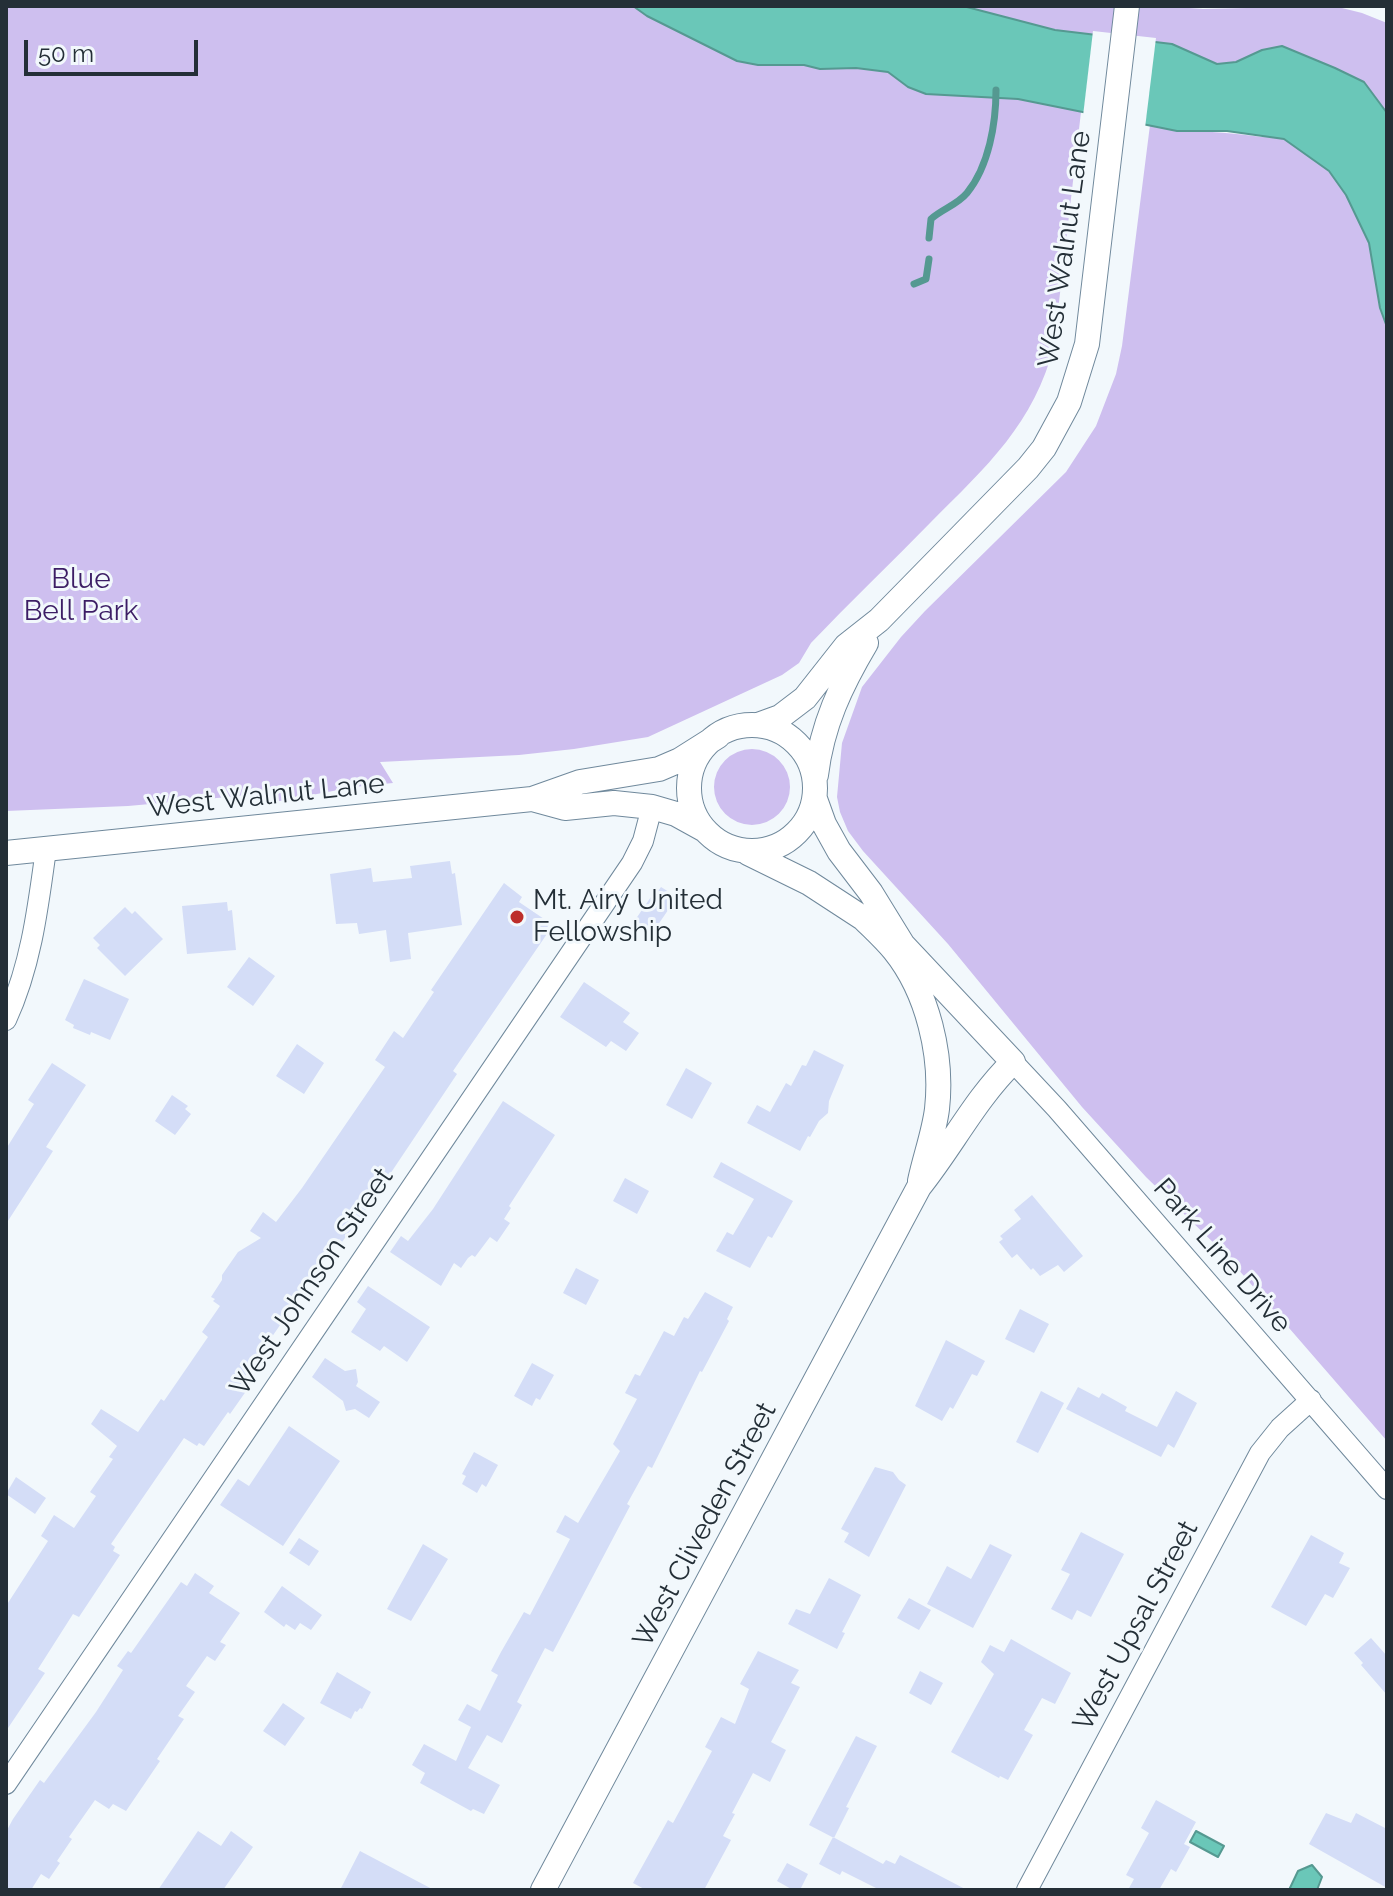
<!DOCTYPE html>
<style>
body{margin:0}
#map{position:relative;width:1393px;height:1896px;overflow:hidden;background:#f2f8fc;font-family:Raleway,sans-serif}
canvas{display:block}
.frame{position:absolute;inset:0;border:8px solid #242f37;pointer-events:none}
.scale{position:absolute;left:24px;top:40px;width:174px;height:36px;box-sizing:border-box;border:4px solid #242f37;border-top:0;padding-left:10px;font-size:24px;line-height:28px;white-space:nowrap;color:#242f37;-webkit-text-stroke:6px #f2f8fc;paint-order:stroke}
</style>
<div id="map">
<canvas width="1393" height="1896"></canvas>
<div class="frame"></div>
<div class="scale">50 m</div>
</div>
<script>
const g = document.querySelector('canvas').getContext('2d');
g.lineJoin = 'round';
function paint(path, color) { g.fillStyle = color; g.fill(path, 'evenodd'); }
function trace(path, color, width, dash) { g.strokeStyle = color; g.lineWidth = width; g.lineCap = dash ? 'butt' : 'round'; g.setLineDash(dash || []); g.stroke(path); }
function label(font, color, halo, rows, align = 'center') {
  g.font = font + ' Raleway,sans-serif'; g.lineWidth = 6; g.setLineDash([]); g.textBaseline = 'middle'; g.strokeStyle = halo; g.fillStyle = color; for (const [text, x, y, turn = 0] of rows) {
    g.save(); g.translate(x, y); g.rotate((+turn || 0) * Math.PI / 180); g.textAlign = isNaN(turn) ? turn : align; if (halo) g.strokeText(text, 0, 0); g.fillText(text, 0, 0); g.restore();
  }
}
paint(new Path2D(`
 M6,6H633L647,16L758,65H804L820,69L856,68L888,72L907,87L949,94L1018,99L1081,112L1054,345C1035,423 986,467 931,522C891,563 850,602 811,643L799,663L782,675L648,737L574,749L519,755L380,762L393,783L354,787L264,804L250,805V795L128,806L6,811Z
 M963,6H1161L1203,9L1334,6L1362,13L1387,23V113L1364,82L1282,46L1262,50L1236,62L1217,64L1172,44L1055,30Z
 M1150,125C1185,132 1220,131 1254,136C1264,138 1276,136 1285,140C1326,155 1356,203 1369,243C1377,271 1376,300 1387,327V1441L1224,1253L1146,1177L1082,1107L948,944L863,851L848,831L840,812L837,797L842,743L862,687L901,637L925,611L1066,472L1096,426L1116,374L1122,346Z
 M714 787a38 38 0 1 1 76 0a38 38 0 1 1-76 0Z`), '#cebfef');
const water = new Path2D(`
 M633,6H963L1055,30L1172,44L1217,64L1236,62L1262,50L1282,46L1335,68L1364,82L1387,113V327L1380,308L1369,243L1346,195L1329,171L1284,139L1227,131H1177L1018,99L926,94L908,87L888,72L856,68L820,69L804,65H758L737,61L647,16Z
 M1196,1831L1224,1846L1218,1857L1190,1842Z
 M1312,1865L1322,1877L1317,1890H1289L1298,1871Z`);
paint(water, '#6ac7b8');
trace(water, '#559991', 2);
paint(new Path2D(`
 M1093,31L1156,38L1145,128L1083,116Z`), '#f2f8fc');
trace(new Path2D(`
 M929,238L931,219C942,209 957,205 967,193C989,166 996,123 996,90
 M914,284L926,279L929,259`), '#559991', 7);
paint(new Path2D(`
 M450,861L452,874L455,873L462,925L408,933L411,959L390,962L386,930L359,934L357,923L336,924L330,874L371,868L373,882L412,878L410,866Z
 M504,883L522,897L519,902L550,923L546,929L549,931L453,1071L457,1074L372,1201L342,1242L339,1239L241,1382L249,1387L230,1414L228,1412L204,1446L199,1443L197,1446L184,1438L159,1474L111,1544L115,1547L113,1551L120,1555L79,1617L73,1614L38,1669L45,1673L6,1731V1606L48,1541L41,1536L54,1515L74,1528L96,1496L90,1492L113,1459L109,1457L117,1446L91,1424L101,1409L138,1432L161,1399L164,1401L208,1337L202,1332L220,1306L213,1301L215,1299L211,1297L222,1280V1275L238,1252L261,1238L250,1231L263,1212L276,1222L302,1188L385,1067L375,1060L394,1031L403,1038L434,992L431,990Z
 M661,887L677,897L651,935L633,923L653,894L655,895Z
 M227,902L228,911L232,910L236,950L187,954L182,906Z
 M125,907L132,914L135,911L163,939L125,976L97,948L100,945L93,938Z
 M249,957L275,976L253,1006L227,987Z
 M84,979L129,999L110,1040L91,1032L90,1035L73,1028L74,1025L65,1020Z
 M584,982L630,1013L623,1022L639,1033L626,1051L611,1041L606,1047L560,1017Z
 M297,1044L324,1063L304,1094L276,1076Z
 M814,1050L844,1065L829,1101L828,1113L819,1121L810,1137L808,1136L800,1151L747,1123L757,1105L770,1112L786,1083L791,1086L802,1065L806,1066Z
 M52,1063L86,1085L46,1147L53,1151L6,1224V1149L34,1104L28,1100Z
 M686,1068L712,1083L692,1119L666,1105Z
 M172,1095L188,1106L185,1109L191,1114L175,1135L155,1121Z
 M503,1101L555,1135L509,1206L511,1208L504,1219L510,1223L497,1242L490,1237L475,1257L472,1255L468,1258L461,1268L454,1263L441,1286L390,1252L401,1236L408,1241L433,1209Z
 M721,1162L793,1201L772,1238L768,1236L750,1268L716,1251L727,1232L733,1235L754,1199L713,1177Z
 M625,1178L649,1191L637,1214L613,1201Z
 M1032,1195L1083,1256L1064,1272L1058,1265L1040,1276L1033,1268L1031,1270L1017,1254L1012,1258L999,1242L1003,1239L1000,1236L1021,1219L1014,1210Z
 M576,1268L599,1280L586,1305L563,1293Z
 M368,1286L430,1327L407,1362L384,1346L380,1351L351,1332L366,1309L357,1302Z
 M705,1292L733,1307L727,1319L729,1321L702,1372L700,1371L652,1468L648,1466L627,1504L630,1506L553,1652L545,1648L517,1702L522,1705L502,1743L487,1735L468,1768L500,1785L484,1814L473,1809L471,1811L420,1783L425,1773L412,1765L424,1744L456,1761L471,1727L458,1720L467,1704L480,1711L498,1675L491,1671L501,1652L524,1612L530,1615L570,1539L556,1532L565,1515L578,1523L620,1451L613,1444L637,1399L625,1393L635,1374L640,1376L664,1331L674,1336L684,1317L688,1319Z
 M1020,1309L1049,1324L1034,1353L1005,1339Z
 M946,1340L985,1361L977,1376L972,1374L953,1409L950,1407L942,1421L915,1406Z
 M325,1358L345,1371L356,1369L358,1382L356,1386L380,1402L369,1418L355,1409L346,1411L343,1401L312,1377Z
 M532,1363L554,1375L540,1400L536,1398L532,1406L514,1396Z
 M1078,1387L1099,1398L1102,1393L1127,1407L1125,1411L1157,1427L1176,1391L1197,1403L1174,1448L1168,1444L1161,1457L1066,1409Z
 M1041,1391L1064,1403L1038,1453L1016,1442Z
 M289,1426L340,1461L283,1546L220,1505L238,1479L249,1486Z
 M474,1452L498,1465L486,1487L482,1484L477,1493L462,1484L466,1476L462,1474Z
 M875,1467L893,1472L899,1480L906,1485L869,1557L844,1542L849,1533L841,1529Z
 M16,1477L46,1498L35,1514L6,1494Z
 M1081,1532L1124,1554L1091,1617L1077,1610L1072,1620L1051,1609L1070,1574L1061,1570Z
 M1311,1535L1344,1553L1339,1563L1350,1568L1333,1598L1325,1594L1306,1626L1271,1607Z
 M299,1538L319,1551L309,1566L289,1553Z
 M423,1544L448,1559L411,1621L387,1609Z
 M990,1544L1012,1555L973,1628L927,1604L947,1566L971,1579Z
 M195,1573L214,1586L209,1593L240,1613L220,1642L226,1645L215,1661L207,1656L186,1686L195,1692L178,1716L184,1719L157,1759L160,1761L126,1811L113,1804L109,1809L95,1800L69,1837L72,1839L57,1861L60,1863L49,1879L41,1874L31,1890H6V1832L13,1819L40,1780L44,1783L96,1712L123,1670L117,1666L128,1651L131,1653L181,1582L187,1586Z
 M829,1578L861,1595L842,1632L845,1633L837,1649L788,1624L796,1609L810,1614Z
 M282,1586L322,1615L311,1630L300,1623L295,1630L286,1624L284,1627L264,1612Z
 M909,1598L931,1610L919,1630L897,1618Z
 M1371,1638L1387,1656V1695L1361,1665L1363,1663L1354,1653Z
 M1011,1639L1071,1673L1055,1704L1042,1698L1024,1730L1033,1735L1008,1780L1000,1776L999,1778L951,1752L994,1674L981,1662L990,1645L1004,1652Z
 M758,1651L799,1670L791,1683L800,1687L771,1742L786,1750L770,1782L753,1773L732,1813L735,1814L723,1836L731,1840L704,1890H646L633,1883L668,1820L673,1823L712,1751L705,1747L721,1717L735,1724L749,1689L740,1684Z
 M920,1671L943,1683L931,1705L909,1693Z
 M337,1672L371,1692L362,1709L360,1708L357,1712L355,1711L351,1719L320,1703Z
 M283,1703L305,1718L285,1746L263,1731Z
 M856,1736L877,1746L846,1807L849,1808L834,1838L809,1825Z
 M1156,1800L1196,1822L1184,1844L1190,1847L1176,1872L1171,1869L1159,1890H1128L1134,1879L1126,1875L1149,1833L1141,1828Z
 M1326,1813L1351,1823L1356,1813L1387,1829V1888L1309,1844Z
 M198,1831L221,1846L231,1831L253,1847L223,1890H158Z
 M833,1837L883,1864L886,1860L895,1864L900,1855L967,1890H880L842,1871L840,1875L819,1864Z
 M360,1851L434,1890H340Z
 M787,1863L808,1874L800,1890H793L777,1881Z`), '#d4ddf7');
const minor = new Path2D(`
 M6,1020C31,966 38,908 46,849
 M1013,1062L1057,1109L1387,1489
 M6,1784L632,863L643,841L652,807
 M1027,1890L1260,1453L1280,1428L1311,1400`);
const tertiary = new Path2D(`
 M758,725L780,717L805,698L846,646L879,620L1028,468L1044,448L1069,402L1087,344L1127,6
 M689 788a63 63 0 1 1 126 0a63 63 0 1 1-126 0Z
 M816,775C822,725 841,685 866,643
 M532,799L565,808L614,803L652,807L676,814L705,830
 M6,853L532,799L580,782L659,769L680,760L718,736
 M748,853L809,883L875,926
 M864,919C874,929 885,939 894,950C928,992 943,1056 937,1109C934,1133 925,1157 920,1181
 M543,1890L919,1187C952,1146 975,1099 1013,1062L903,945L871,893L839,851L824,824L815,799`);
trace(minor, '#70899c', 22);
trace(tertiary, '#70899c', 26);
trace(minor, '#fff', 20);
trace(tertiary, '#fff', 24);
for (const [x, y, r, color] of [
 [517,917,8,"#bd2e2b"]
]) { const dot = new Path2D(); dot.arc(x, y, r, 0, 2 * Math.PI); g.fillStyle = color; g.fill(dot); trace(dot, '#f2f8fc', 3); }
label('28px', '#242f37', '#f2f8fc', [
 ["West Walnut Lane",1065,249,-82],
 ["West Walnut Lane",266,796,-6],
 ["Park Line Drive",1222,1256,49],
 ["West Johnson Street",312,1282,-56],
 ["West Cliveden Street",705,1525,-62],
 ["West Upsal Street",1136,1626,-62]
]);
label('28px', '#3c1d65', '#f2f8fc', [
 ["Blue",81,580],
 ["Bell Park",81,612]
]);
label('28px', '#242f37', '#f2f8fc', [
 ["Mt. Airy United",533,901],
 ["Fellowship",533,933]
], 'left');
</script>
